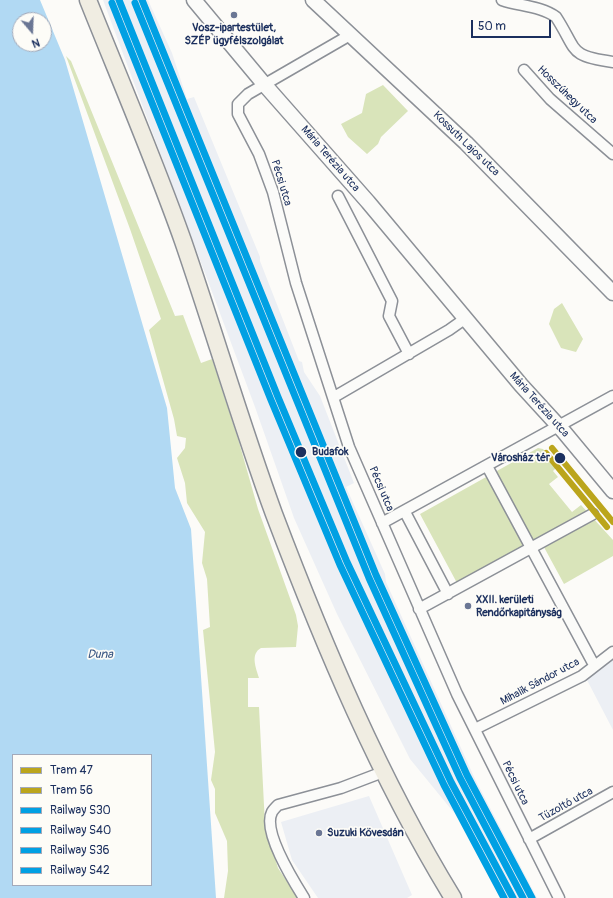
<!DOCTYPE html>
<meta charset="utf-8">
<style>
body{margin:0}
#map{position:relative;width:613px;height:898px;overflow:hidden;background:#fcfbf8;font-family:Pangolin,sans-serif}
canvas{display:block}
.legend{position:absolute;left:12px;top:754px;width:140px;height:132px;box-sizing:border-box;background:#fdfcf7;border:1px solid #a3aaba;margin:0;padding:5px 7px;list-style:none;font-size:12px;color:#1b2f5e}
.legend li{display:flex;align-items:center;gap:8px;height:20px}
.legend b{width:20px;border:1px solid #a3aaba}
.north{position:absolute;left:12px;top:12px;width:40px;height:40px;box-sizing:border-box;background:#fdfcf7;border:1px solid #a3aaba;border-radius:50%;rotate:161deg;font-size:11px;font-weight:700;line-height:16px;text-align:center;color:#1b2f5e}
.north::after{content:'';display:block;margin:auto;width:14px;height:18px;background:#6a7694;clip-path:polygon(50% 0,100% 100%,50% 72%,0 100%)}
.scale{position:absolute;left:471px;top:20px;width:80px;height:18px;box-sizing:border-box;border:2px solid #1b2f5e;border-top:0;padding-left:5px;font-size:12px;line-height:14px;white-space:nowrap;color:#1b2f5e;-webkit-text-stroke:3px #fdfcf7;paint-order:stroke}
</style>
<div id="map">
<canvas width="613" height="898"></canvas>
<ul class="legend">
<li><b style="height:5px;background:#bba51c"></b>Tram 47</li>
<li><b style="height:5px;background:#bba51c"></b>Tram 56</li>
<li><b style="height:5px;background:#00a0e3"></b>Railway S30</li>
<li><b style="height:5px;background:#00a0e3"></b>Railway S40</li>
<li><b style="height:5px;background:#00a0e3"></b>Railway S36</li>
<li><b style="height:5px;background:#00a0e3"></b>Railway S42</li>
</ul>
<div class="north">N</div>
<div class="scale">50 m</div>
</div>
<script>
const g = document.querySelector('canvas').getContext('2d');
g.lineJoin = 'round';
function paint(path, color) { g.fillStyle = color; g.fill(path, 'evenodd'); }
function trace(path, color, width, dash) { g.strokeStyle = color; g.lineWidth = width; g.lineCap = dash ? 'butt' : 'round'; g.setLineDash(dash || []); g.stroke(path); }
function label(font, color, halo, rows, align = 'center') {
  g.font = font + ' Pangolin,sans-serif'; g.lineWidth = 3.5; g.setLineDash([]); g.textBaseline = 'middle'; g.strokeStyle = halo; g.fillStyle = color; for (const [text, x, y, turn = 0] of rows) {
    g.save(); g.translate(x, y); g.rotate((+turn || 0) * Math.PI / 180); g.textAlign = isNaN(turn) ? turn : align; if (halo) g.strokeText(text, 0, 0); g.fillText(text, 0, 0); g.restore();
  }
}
paint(new Path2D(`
 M103,0H148L172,53L187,99L194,97L260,257V261L299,361L302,362L304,372L320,396L354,483L346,487L385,574L386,582L475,779L537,898H500L455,814L410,759L337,614L294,518L255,407Z
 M613,652V730L587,680L594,665Z
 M369,796L412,895L407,898H318L292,860L281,822Z`), '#eceff4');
paint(new Path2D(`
 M66,56L71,61L175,316L183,315L201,363L212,359L239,442L258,509L296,615L298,626L296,647L261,648C250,654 256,668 259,678H248V707H259L265,825L278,868L298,898H224L228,871L227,841L215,813V789L211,780L215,752L203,630L210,627L207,579L202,563L205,532L187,503L185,483L177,458L185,448L186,438L177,436L174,419L149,330L161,319L130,229Z
 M383,85L408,111L381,137L378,144L367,154L348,137L341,124L362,113L366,94Z
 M562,303L583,339L576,352L561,348L549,324L554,309Z
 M538,448L543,449L557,467L553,471L558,477L549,484L572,512L581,505L613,540V556L564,584L539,538L457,583L420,514Z`), '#d9e4ba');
paint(new Path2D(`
 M0,0H40L65,60L167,408L175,488L191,529L216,898H0ZM20,20H44V44H20ZM13,755H151V885H13Z`), '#b1d9f3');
const minor = new Path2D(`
 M502,0C519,6 541,6 556,17C578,51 568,56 613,62
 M350,35L248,94L238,104V114L259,154L273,192L296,283L349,447L457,694L559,898
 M524,70L550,99L613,154
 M338,196L392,301L389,316L409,354
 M334,397L449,330L466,318
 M487,466L594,665
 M405,512L448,594
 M382,523L613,396
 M419,609L593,514
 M475,729L582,676L613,652
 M529,839L613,792
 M304,898C294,882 262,831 272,812C273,810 276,807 278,805L341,788L383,772`);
const secondary = new Path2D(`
 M194,0L264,84L368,202L521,385L564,432L613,491
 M313,0L466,143L613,293`);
const primary = new Path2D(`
 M88,0C120,80 154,159 183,241C214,331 241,424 274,514C324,646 379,777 453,898`);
trace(minor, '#8c9097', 13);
trace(secondary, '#8c9097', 17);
trace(primary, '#8c9097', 19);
trace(minor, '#fbfbf9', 10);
trace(secondary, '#fbfbf9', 14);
trace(primary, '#f0ede2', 16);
trace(new Path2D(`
 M119,0L278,397L347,562L451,782L513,898`), '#00a0e3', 7);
trace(new Path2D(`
 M142,0L376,575L467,775L532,898`), '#00a0e3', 7);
trace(new Path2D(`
 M112,3L271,400L340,565L444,785L504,898`), '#00a0e3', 7);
trace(new Path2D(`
 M135,3L369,578L460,778L523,898`), '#00a0e3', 7);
trace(new Path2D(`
 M552,448L613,522`), '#bba51c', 6);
trace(new Path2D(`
 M546,453L607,527`), '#bba51c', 6);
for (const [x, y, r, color] of [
 [234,15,4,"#6a7694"],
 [301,452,6,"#1b2f5e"],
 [560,458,6,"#1b2f5e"],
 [468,606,4,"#6a7694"],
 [319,833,4,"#6a7694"]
]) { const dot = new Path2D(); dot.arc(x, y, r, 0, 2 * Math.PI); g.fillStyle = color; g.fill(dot); trace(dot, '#fdfcf7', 1.5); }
label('bold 11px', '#1b2f5e', '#fdfcf7', [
 ["Vosz-ipartestület,",234,28,"center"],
 ["SZÉP ügyfélszolgálat",234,41,"center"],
 ["XXII. kerületi",476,600],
 ["Rendőrkapitányság",476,613],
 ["Suzuki Kövesdán",327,833]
], 'left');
label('11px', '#1b2f5e', '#fdfcf7', [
 ["Hosszúhegy utca",567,95,44],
 ["Kossuth Lajos utca",466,144,44],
 ["Mária Terézia utca",330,159,49],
 ["Pécsi utca",281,183,73],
 ["Mária Terézia utca",539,405,48],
 ["Pécsi utca",381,489,67],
 ["Mihalik Sándor utca",540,682,-28],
 ["Pécsi utca",515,783,64],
 ["Tűzoltó utca",566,805,-29]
]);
label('bold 11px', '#1b2f5e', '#fdfcf7', [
 ["Budafok",312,452],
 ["Városház tér",550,458,"right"]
], 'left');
label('italic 12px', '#385683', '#fdfcf7', [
 ["Duna",100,655]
]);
</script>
